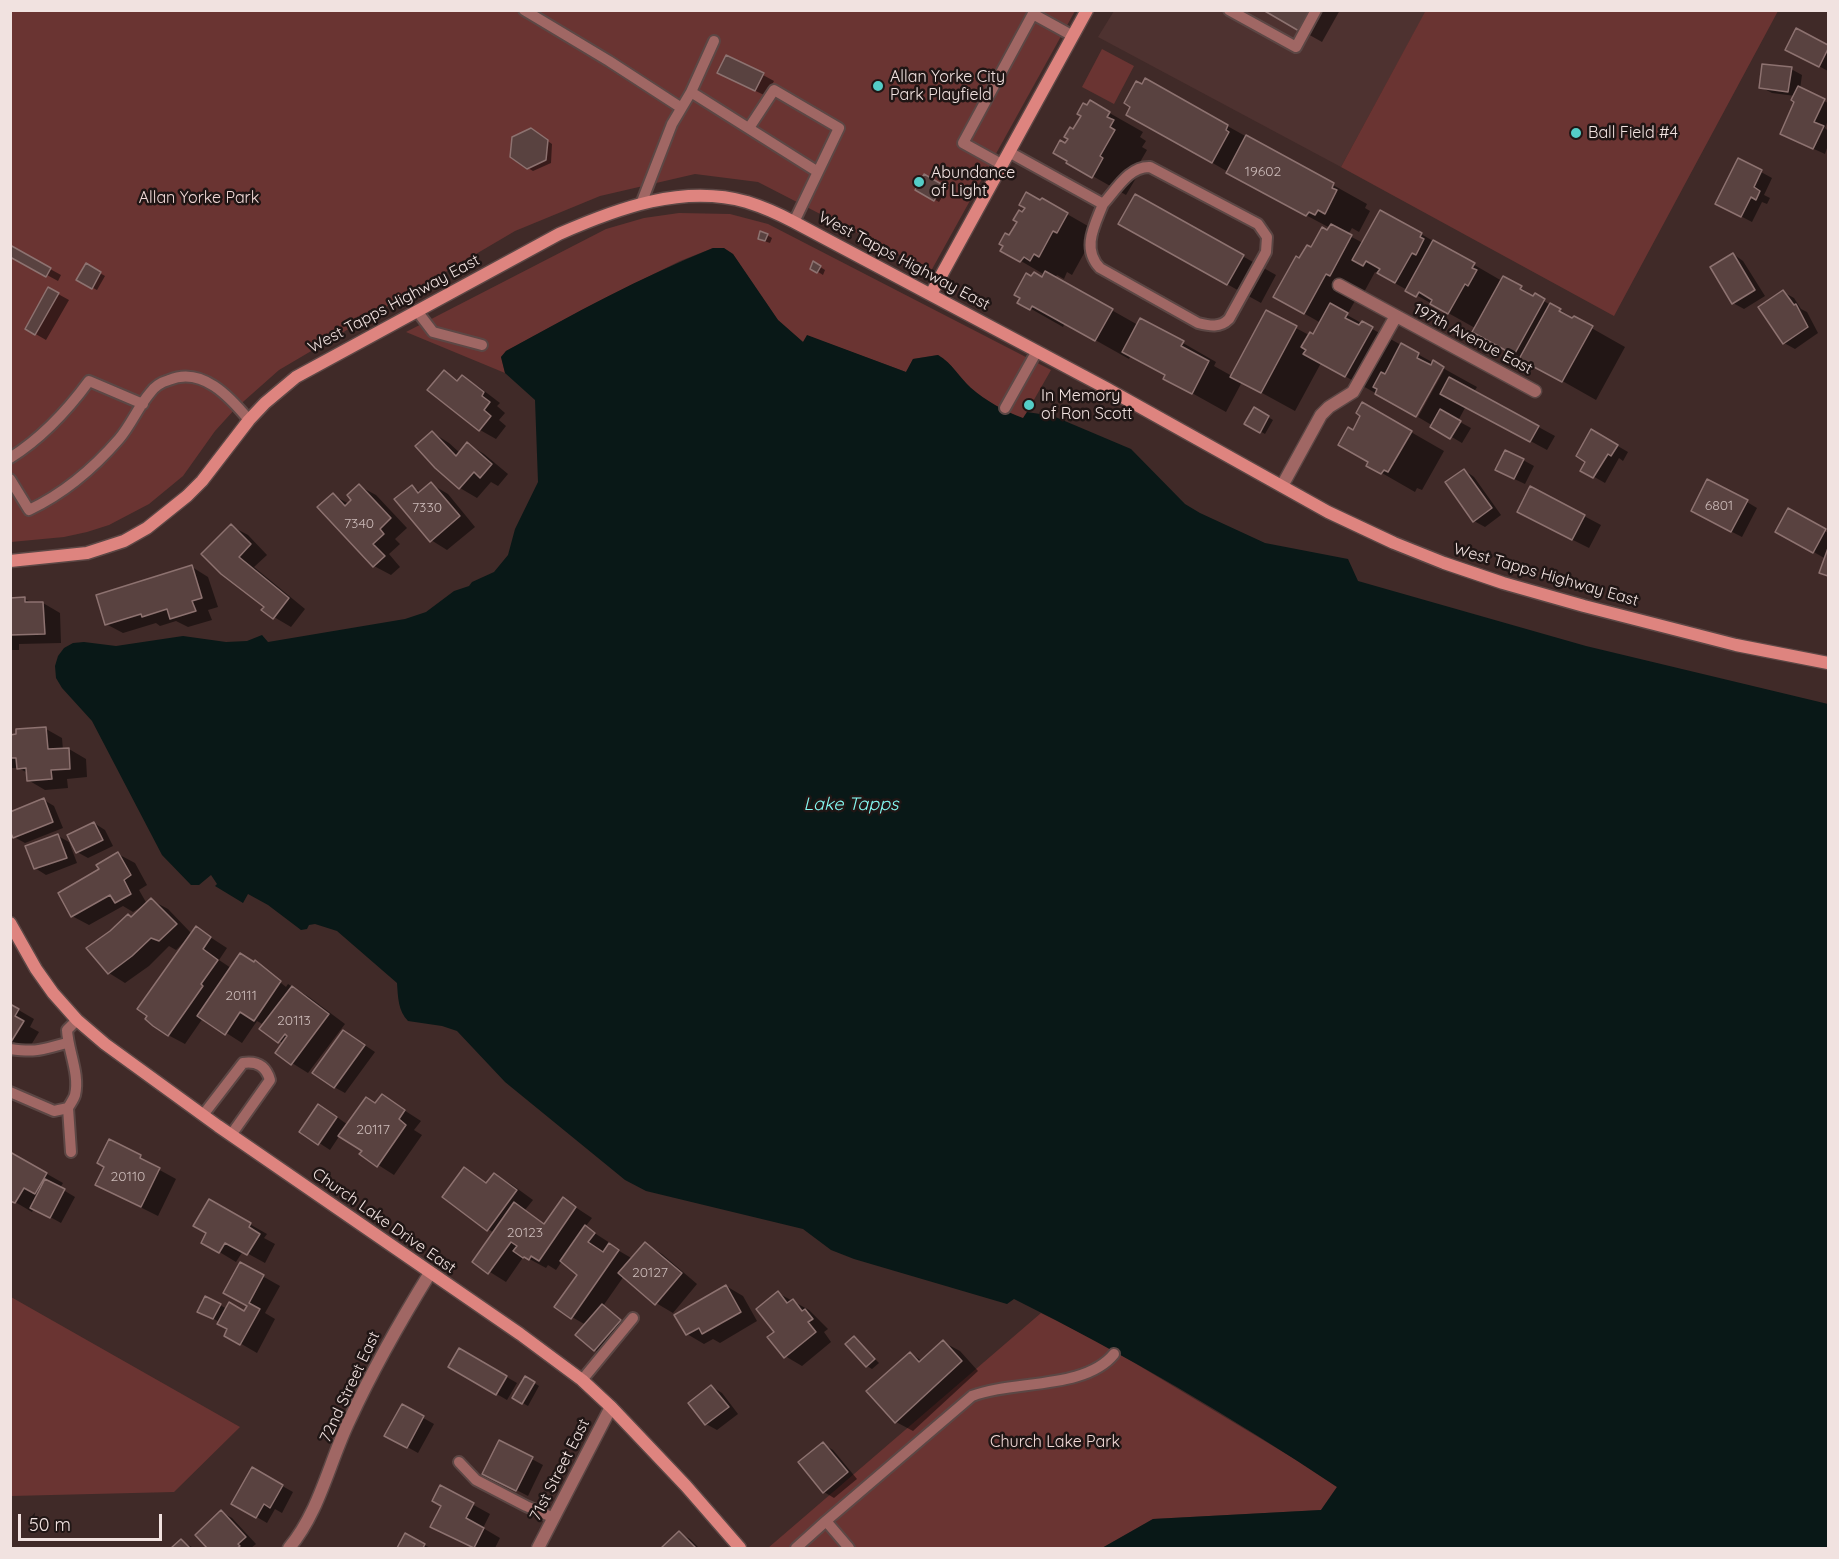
<!DOCTYPE html>
<style>
body{margin:0}
#map{position:relative;width:1839px;height:1559px;overflow:hidden;background:#402a28;font-family:Quicksand,sans-serif}
canvas{display:block}
.frame{position:absolute;inset:0;border:12px solid #f1e2e0;pointer-events:none}
.scale{position:absolute;left:18px;top:1514px;width:144px;height:27px;box-sizing:border-box;border:3px solid #f1e2e0;border-top:0;padding-left:8px;font-size:18px;line-height:21px;white-space:nowrap;color:#f1e2e0;-webkit-text-stroke:4px #201615;paint-order:stroke}
</style>
<div id="map">
<canvas width="1839" height="1559"></canvas>
<div class="frame"></div>
<div class="scale">50 m</div>
</div>
<script>
const g = document.querySelector('canvas').getContext('2d');
g.lineJoin = 'round';
function paint(path, color) { g.fillStyle = color; g.fill(path, 'evenodd'); }
function trace(path, color, width, dash) { g.strokeStyle = color; g.lineWidth = width; g.lineCap = dash ? 'butt' : 'round'; g.setLineDash(dash || []); g.stroke(path); }
function label(font, color, halo, rows, align = 'center') {
  g.font = font + ' Quicksand,sans-serif'; g.lineWidth = 5; g.setLineDash([]); g.textBaseline = 'middle'; g.strokeStyle = halo; g.fillStyle = color; for (const [text, x, y, turn = 0] of rows) {
    g.save(); g.translate(x, y); g.rotate((+turn || 0) * Math.PI / 180); g.textAlign = isNaN(turn) ? turn : align; if (halo) g.strokeText(text, 0, 0); g.fillText(text, 0, 0); g.restore();
  }
}
paint(new Path2D(`
 M1114,11H1426L1341,167L1098,37Z`), '#4e3230');
paint(new Path2D(`
 M1426,10L1778,11L1614,316L1341,167Z
 M11,11H1075L931,271L758,182L695,174L600,196L515,231L279,370L235,409L215,431L183,476L149,504L109,525L87,532L64,537L11,542Z
 M1102,49L1134,66L1114,104L1082,87Z
 M679,213L730,214L768,224L1051,370L1023,419C1004,411 986,401 971,388C958,376 953,364 938,355L913,359L906,372L808,336L803,342L778,320L733,254L723,248H713L680,261L595,303L506,351L501,357L505,373L406,332L606,229L644,218Z
 M11,1297L240,1427L174,1492L11,1496Z
 M1041,1313L1103,1344L1293,1458L1337,1487L1321,1510L1153,1519L1102,1548H768Z`), '#6a3432');
paint(new Path2D(`
 M713,248H724L733,254L778,320L803,342L807,335L906,372L913,359L938,355C953,364 958,376 971,388C986,401 1004,411 1023,418L1027,412L1053,416L1131,449L1185,504L1200,513L1265,543L1348,559L1358,581L1586,646L1828,704V1548H1102L1153,1519L1321,1510L1337,1487C1233,1418 1125,1354 1014,1299L1007,1304L854,1259L831,1250L803,1229L646,1191L625,1180L505,1082L457,1031L442,1026L408,1021C398,1011 398,997 397,983L337,931L315,924L309,925L307,929L301,930L268,905L248,894L243,903L215,886L217,884L211,875L199,885H191L162,855L92,721L62,688L56,678L55,666L58,656L64,648L73,643L84,642L116,646L183,636L226,642L247,641L262,635L268,642L405,619L426,612L454,591L469,586L472,582L494,572L508,555L515,529L538,482L535,400L505,373L501,357L506,351C573,314 641,277 713,248Z`), '#091817');
paint(new Path2D(`
 M1265,10H1340L1322,42Z
 M1797,30L1828,46V71L1798,55Z
 M1791,69L1802,75L1800,89L1828,103V120L1825,128L1828,131V145L1825,154L1792,139L1796,101L1795,96L1772,93L1761,87Z
 M763,75L774,81L766,96L729,78Z
 M1145,80L1367,204L1365,208L1370,211L1359,232L1352,228L1348,235L1363,243L1421,234L1502,281L1503,278L1625,347L1596,400L1474,331L1475,328L1375,272L1363,294L1360,292L1347,315L1477,387L1474,392L1555,436L1547,450L1466,406L1458,421L1471,428L1462,443L1418,417L1444,370L1379,395L1321,363L1295,411L1242,382L1226,412L1165,378L1166,375L1131,355L1129,359L1065,323L1063,327L1019,302L1045,275L1002,250L1010,237L1067,214L1100,233L1090,250L1087,248L1072,275L1067,272L1064,279L1057,275L1055,278L1138,325L1141,320L1183,343L1216,362L1214,366L1232,376L1266,312L1309,335L1314,336L1321,323L1275,297L1330,228L1261,191L1128,114Z
 M1090,102L1143,132L1140,137L1146,141L1142,147L1147,150L1132,176L1136,178L1126,195L1068,162L1066,145Z
 M536,133L552,144L551,163L533,171L528,168Z
 M1739,160L1772,178L1764,195L1770,198L1767,204L1762,202L1752,222L1727,209Z
 M924,176L947,189L939,202L917,190Z
 M1136,196L1276,275L1261,303L1153,243Z
 M767,235L772,238L770,243L764,241Z
 M10,247L61,275L58,281L10,255Z
 M1733,254L1743,261L1765,296L1744,309L1733,303Z
 M814,263L825,270L823,275L812,268Z
 M86,265L105,276L97,290L78,280Z
 M49,289L69,300L46,340L27,329Z
 M1783,292L1794,298L1801,309L1807,312L1818,333L1795,349L1784,343Z
 M444,372L459,381L462,377L479,387L500,403L497,406L505,413L499,420L506,426L496,439L480,430Z
 M1362,404L1444,451L1422,490L1417,488L1415,492L1368,465L1370,462L1353,432L1362,416Z
 M1254,409L1273,420L1265,434L1246,423Z
 M1592,431L1628,452L1623,461L1619,458L1605,483L1582,470L1587,461Z
 M433,433L449,443L460,453L468,444L484,454L508,474L498,486L491,482L477,498L460,488L436,467Z
 M1523,460L1534,466L1525,484L1508,476Z
 M1464,470L1474,477L1501,515L1485,527L1474,521Z
 M431,484L448,494L475,527L447,550L431,540L412,487L421,492Z
 M359,486L376,495L407,528L395,539L400,544L389,554L400,567L391,575L374,566L319,507L333,495L349,504L353,500Z
 M1747,502L1757,508L1742,537L1703,517Z
 M1789,510L1828,533V576L1821,572L1826,559L1777,531Z
 M1584,516L1601,525L1589,548L1535,521Z
 M231,526L248,535L267,555L254,567L305,609L291,627L274,617L266,606L222,573Z
 M192,567L208,577L218,607L208,610L212,620L188,627L176,621L160,626L156,623L123,633L106,624Z
 M10,599H25L33,603H43L60,613L61,643L19,644V650H10Z
 M46,729L62,738L63,750L69,749L86,759L87,777L67,779L68,788L45,790L28,780V773L18,768H10V736Z
 M44,800L54,806L63,828L25,843L14,837Z
 M94,823L105,830L113,846L88,858L77,852Z
 M58,836L69,842L77,863L46,875L35,868Z
 M118,854L135,863L147,885L139,890L147,904L151,900L168,909L192,934L196,928L227,948L219,960L231,968L261,967L286,987L288,984L309,997L345,1024L308,1073L292,1063L283,1044L264,1025L257,1021L242,1043L203,1018L185,1044L168,1035L183,943L176,950L169,946L149,966L125,983L109,973L132,918L144,905L133,912L123,906L89,925L72,916L101,870Z
 M10,1005L34,1019L30,1027L39,1032L28,1050L10,1040Z
 M354,1038L375,1052L345,1093L334,1087Z
 M382,1096L421,1121L414,1130L422,1135L394,1175L361,1154L364,1150L340,1135L330,1150L301,1131L330,1112L348,1125L376,1104Z
 M110,1141L157,1166L156,1168L176,1179L158,1216L114,1194L106,1166Z
 M10,1153L63,1183L60,1188L75,1197L61,1223L34,1208L32,1212L10,1199Z
 M464,1169L488,1184L495,1175L511,1184L533,1200L525,1210L546,1225L563,1199L592,1218L585,1227L610,1243L609,1245L633,1259L645,1244L662,1254L697,1284L673,1313L656,1303L624,1276L603,1306L631,1327L606,1356L595,1350L577,1335L586,1325L572,1317L579,1275L562,1261L556,1270L548,1265L546,1268L524,1256L506,1282L474,1262L494,1233L488,1229Z
 M209,1201L267,1234L264,1238L275,1244L265,1263L243,1251L236,1262L203,1242L208,1232Z
 M241,1264L280,1286L265,1313L275,1319L257,1353L226,1335L229,1329L220,1322L204,1314L220,1305L227,1309L245,1313L249,1306Z
 M726,1286L743,1296L757,1321L720,1343L713,1339L704,1344L687,1334Z
 M778,1293L809,1310L828,1329L824,1332L831,1342L802,1366L785,1356L776,1332Z
 M854,1338L879,1363L872,1369L867,1366Z
 M943,1342L960,1351L978,1371L913,1431L896,1422L869,1391L910,1353L922,1361Z
 M460,1350L517,1383L507,1400L450,1367Z
 M526,1378L539,1386L528,1406L514,1398Z
 M712,1387L722,1393L738,1414L717,1430L706,1424L690,1404Z
 M402,1406L434,1424L418,1453L386,1435Z
 M500,1442L543,1465L528,1496L495,1479Z
 M823,1444L833,1450L857,1479L834,1498L824,1492Z
 M252,1469L293,1492L282,1513L275,1509L267,1523L233,1503Z
 M441,1487L490,1514L483,1528L500,1538L495,1548H474L449,1535Z
 M221,1512L232,1518L256,1544L251,1548H209L197,1535Z
 M679,1533L690,1539L699,1548H664Z
 M405,1535L424,1545L431,1548H399Z
 M181,1541L192,1547L194,1548H173Z`), '#0007');
const building = new Path2D(`
 M1263,10H1311L1299,31Z
 M1796,28L1828,45V49L1819,67L1785,50Z
 M726,55L764,73L755,91L717,73Z
 M1762,64L1792,67L1788,92L1759,88Z
 M1145,78L1228,125L1226,130L1229,132L1212,163L1126,115L1130,107L1124,103L1136,81L1142,84Z
 M1798,86L1825,99L1814,122L1824,126L1813,149L1780,134L1794,102L1791,100Z
 M1090,100L1110,112L1107,117L1114,120L1110,127L1115,130L1100,156L1103,158L1092,178L1066,163L1067,161L1053,153L1060,140L1065,143L1068,139L1064,137L1070,127L1073,129L1081,116L1077,114L1083,103L1087,105Z
 M531,128L548,140L546,160L527,169L510,157L512,137Z
 M1246,135L1334,183L1332,188L1337,190L1325,214L1318,210L1315,215L1309,212L1306,216L1226,173Z
 M1738,158L1762,170L1754,187L1760,191L1756,200L1751,197L1741,217L1715,204Z
 M924,174L943,185L934,201L915,190Z
 M1026,192L1040,200L1042,198L1068,213L1057,233L1053,231L1039,257L1034,254L1030,261L1024,257L1020,262L1000,251L1003,246L999,244L1005,233L1009,235L1017,222L1013,220L1019,210L1022,212L1025,208L1019,205Z
 M1135,194L1244,255L1227,285L1118,224Z
 M1380,210L1422,233L1420,237L1424,239L1416,255L1412,253L1395,283L1377,273L1380,269L1366,261L1363,266L1352,260Z
 M1331,224L1352,235L1330,276L1326,274L1304,314L1273,297L1296,256L1299,258L1307,245L1311,247L1322,227L1327,230Z
 M760,231L768,234L765,241L758,239Z
 M1433,240L1475,263L1472,268L1477,270L1468,286L1465,284L1448,314L1430,304L1432,300L1419,292L1416,297L1405,291Z
 M10,245L51,268L46,277L10,257Z
 M1733,253L1755,290L1732,304L1710,267Z
 M813,261L821,266L817,273L810,269Z
 M86,263L101,272L92,289L76,280Z
 M1045,271L1113,309L1095,341L1032,306L1030,310L1017,303L1020,298L1014,295L1026,273L1031,276L1034,272L1042,277Z
 M1503,276L1522,286L1520,289L1533,296L1535,293L1545,299L1514,355L1472,332Z
 M48,287L59,293L35,335L25,329Z
 M1783,290L1794,305L1796,304L1808,327L1783,344L1758,307Z
 M1330,303L1348,313L1345,318L1359,325L1362,321L1373,327L1345,377L1303,354L1306,350L1301,347L1310,332L1313,334Z
 M1550,303L1561,309L1559,311L1572,318L1574,316L1593,326L1562,382L1519,359Z
 M1266,310L1297,326L1261,393L1230,377Z
 M1140,318L1184,341L1181,346L1209,361L1192,394L1163,379L1165,375L1122,352Z
 M1401,343L1419,353L1417,358L1431,365L1433,360L1444,367L1416,417L1375,394L1377,389L1373,387L1381,372L1385,374Z
 M444,370L457,381L462,375L484,392L482,396L490,402L484,410L491,416L479,431L427,390Z
 M1449,377L1539,426L1530,442L1440,394Z
 M1362,402L1412,431L1388,472L1384,470L1381,474L1366,466L1368,462L1338,445L1348,427L1353,430L1360,416L1356,413Z
 M1254,407L1269,416L1260,433L1244,424Z
 M1440,409L1461,421L1450,439L1430,427Z
 M1591,429L1618,445L1611,456L1608,454L1593,478L1580,471L1585,462L1576,456Z
 M432,431L456,456L467,442L492,464L480,478L474,472L459,489L435,468L415,446Z
 M1505,450L1524,459L1514,479L1495,470Z
 M1464,469L1492,508L1473,522L1445,482Z
 M1707,479L1748,500L1731,532L1691,511Z
 M431,482L460,516L430,542L394,499L412,485L418,493Z
 M359,484L391,518L380,529L384,534L373,544L385,556L373,567L317,507L333,493L345,506L351,500L347,495Z
 M1530,486L1585,515L1572,540L1517,512Z
 M1788,508L1826,529L1813,553L1775,532Z
 M231,524L251,544L239,557L289,598L273,619L261,610L264,607L221,574L201,554Z
 M1828,548V576L1819,573Z
 M192,565L202,598L192,601L196,611L170,619L167,609L142,617L141,614L105,625L96,595Z
 M25,597V602H43L45,634L10,635V598Z
 M46,727L48,749L69,748L70,769L51,770L52,779L27,781L26,768L17,769L16,758H10V735L16,734V729Z
 M44,798L53,822L13,838L10,831V812Z
 M94,822L103,840L76,853L67,835Z
 M58,834L67,858L34,869L25,846Z
 M118,852L131,875L124,880L131,894L115,903L110,895L71,917L58,893L99,869L96,865Z
 M151,898L177,924L159,941L151,938L132,956L108,974L86,948L110,931L128,914L131,917Z
 M196,926L211,937L203,949L218,960L201,984L203,986L168,1036L153,1026L145,1019L147,1016L137,1009Z
 M240,953L254,962L255,960L281,981L254,1021L240,1012L225,1035L197,1016Z
 M292,986L329,1014L291,1065L275,1053L287,1036L285,1034L278,1043L259,1029Z
 M10,1004L19,1009L15,1016L24,1021L11,1042Z
 M343,1030L365,1045L334,1088L312,1073Z
 M382,1094L405,1110L399,1119L406,1125L377,1167L359,1154L362,1151L338,1136L366,1097L375,1103Z
 M318,1104L337,1117L318,1145L299,1132Z
 M109,1139L141,1155L140,1158L160,1168L141,1207L95,1185L104,1167L97,1163Z
 M10,1152L47,1173L35,1194L24,1188L15,1203L10,1201Z
 M464,1167L486,1183L494,1173L517,1190L487,1231L442,1197Z
 M45,1179L65,1189L50,1218L30,1208Z
 M563,1197L576,1207L539,1261L531,1256L529,1260L524,1257L523,1258L513,1251L517,1246L511,1242L488,1274L472,1262L514,1202L544,1224Z
 M209,1199L251,1223L249,1227L260,1234L247,1255L225,1243L219,1253L201,1243L206,1233L193,1226Z
 M585,1225L595,1233L588,1242L603,1252L609,1243L619,1250L571,1319L554,1307L577,1275L560,1261Z
 M645,1242L682,1273L655,1305L618,1273Z
 M240,1262L264,1275L249,1303L260,1309L240,1345L224,1336L227,1329L217,1324L229,1302L244,1311L247,1306L223,1293Z
 M726,1285L741,1312L702,1334L699,1328L686,1335L674,1315Z
 M778,1291L787,1303L793,1299L802,1311L805,1309L813,1319L808,1322L816,1332L784,1358L767,1337L774,1332L756,1309Z
 M205,1296L221,1304L213,1319L197,1312Z
 M602,1304L621,1320L594,1351L575,1335Z
 M854,1336L875,1359L866,1367L845,1344Z
 M943,1340L962,1361L895,1423L866,1391L910,1352L919,1362Z
 M459,1348L507,1376L496,1395L448,1367Z
 M525,1376L535,1382L522,1404L512,1398Z
 M711,1385L729,1407L705,1425L688,1403Z
 M402,1404L424,1416L407,1448L384,1436Z
 M499,1440L533,1457L516,1491L482,1474Z
 M823,1442L848,1472L823,1493L798,1462Z
 M252,1467L283,1485L270,1508L264,1504L256,1518L231,1504Z
 M440,1485L474,1503L466,1518L484,1528L474,1548L430,1527L441,1506L432,1501Z
 M221,1510L246,1537L238,1544L240,1546L237,1548H207L195,1535Z
 M679,1531L696,1548H661Z
 M405,1533L425,1544L423,1548H397Z
 M181,1539L190,1548H171Z`);
paint(building, '#594240');
trace(building, '#8d7270', 1.5);
const lane = new Path2D(`
 M524,10L609,61L680,107
 M1229,10L1296,47L1316,10
 M1033,14L1073,36
 M691,92L714,41
 M749,128L774,90L839,128L794,222
 M1009,152L1103,204C1095,225 1081,248 1100,268L1198,323C1210,326 1220,328 1229,319L1266,252L1267,237L1258,224L1150,167C1129,166 1116,190 1103,204
 M1001,164L963,143L1035,10
 M641,204L672,124L691,92L818,172
 M417,311L433,332L482,345
 M1005,408L1037,351
 M10,458C42,438 67,411 89,381L143,404
 M10,479L29,510C65,493 93,469 119,439C131,425 138,407 150,393C154,387 162,382 169,380C202,366 230,397 249,420
 M10,1049C39,1053 42,1049 67,1043
 M10,1092L54,1111L68,1108C70,1104 74,1099 75,1095C80,1074 68,1051 67,1030L77,1020
 M68,1108L71,1152
 M203,1115L243,1063C257,1061 266,1066 270,1080L231,1135
 M582,1380L633,1318
 M459,1462L476,1480L526,1506L554,1518
 M826,1521L972,1396C1012,1380 1085,1390 1114,1354
 M796,1548L826,1521L849,1548`);
const street = new Path2D(`
 M1339,285L1535,391
 M1282,486L1321,415L1329,407L1353,392L1396,316
 M289,1548C320,1511 329,1462 350,1419C373,1369 401,1320 430,1273
 M538,1548L611,1407`);
const secondary = new Path2D(`
 M931,294L1087,10
 M10,561L87,553L124,541L147,528L187,496L202,481L249,420L265,403L296,377L559,234C618,208 683,184 747,202C763,207 779,214 794,222L1106,388L1328,512L1394,543L1444,563L1503,583L1584,606L1736,645L1828,663
 M10,923L36,969L53,993L77,1020L105,1044L218,1126L520,1334L582,1380L611,1407L686,1486L740,1548`);
trace(lane, '#5c4745', 14);
trace(street, '#5c4745', 15);
trace(secondary, '#5c4745', 15);
trace(lane, '#a06764', 10);
trace(street, '#a06764', 12);
trace(secondary, '#de847f', 12);
for (const [x, y, r, color] of [
 [878,86,6,"#54cdc7"],
 [1576,133,6,"#54cdc7"],
 [919,182,6,"#54cdc7"],
 [1029,405,6,"#54cdc7"]
]) { const dot = new Path2D(); dot.arc(x, y, r, 0, 2 * Math.PI); g.fillStyle = color; g.fill(dot); trace(dot, '#201615', 2); }
label('14px', '#cbbab8', null, [
 ["19602",1263,172],
 ["6801",1719,506],
 ["7330",427,508],
 ["7340",359,524],
 ["20111",241,996],
 ["20113",294,1021],
 ["20117",373,1130],
 ["20110",128,1177],
 ["20123",525,1233],
 ["20127",650,1273]
]);
label('16px', '#f1e2e0', '#201615', [
 ["Allan Yorke City",890,77],
 ["Park Playfield",890,95],
 ["Ball Field #4",1588,133],
 ["Abundance",931,173],
 ["of Light",931,191],
 ["In Memory",1041,396],
 ["of Ron Scott",1041,414]
], 'left');
label('16px', '#f2dad8', '#201615', [
 ["Allan Yorke Park",199,198],
 ["Church Lake Park",1055,1442]
]);
label('16px', '#f1e2e0', '#201615', [
 ["West Tapps Highway East",904,261,28],
 ["West Tapps Highway East",394,304,-28],
 ["197th Avenue East",1473,339,28],
 ["West Tapps Highway East",1546,575,16],
 ["Church Lake Drive East",384,1221,35],
 ["72nd Street East",350,1387,-65],
 ["71st Street East",560,1470,-63]
]);
label('italic 18px', '#86fbf4', '#201615', [
 ["Lake Tapps",851,805]
]);
</script>
